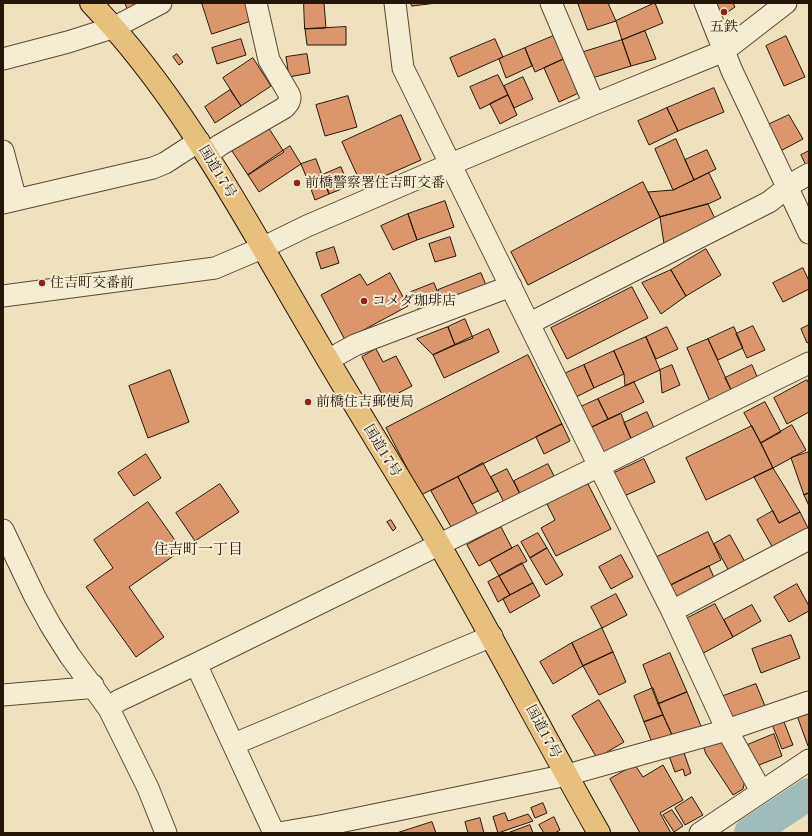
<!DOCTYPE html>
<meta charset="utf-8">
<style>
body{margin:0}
#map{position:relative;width:812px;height:836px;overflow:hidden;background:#f0e1bd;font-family:"Old Standard TT",serif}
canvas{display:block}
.frame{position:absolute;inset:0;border:4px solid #241708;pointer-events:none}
</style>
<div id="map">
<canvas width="812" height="836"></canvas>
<div class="frame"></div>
</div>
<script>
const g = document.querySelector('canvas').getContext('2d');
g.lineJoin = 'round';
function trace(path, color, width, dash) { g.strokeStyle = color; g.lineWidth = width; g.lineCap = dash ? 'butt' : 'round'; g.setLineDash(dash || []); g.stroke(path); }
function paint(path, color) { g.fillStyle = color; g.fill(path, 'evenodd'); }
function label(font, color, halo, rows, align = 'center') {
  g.font = font + ' "Old Standard TT","Noto Serif JP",serif'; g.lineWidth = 4; g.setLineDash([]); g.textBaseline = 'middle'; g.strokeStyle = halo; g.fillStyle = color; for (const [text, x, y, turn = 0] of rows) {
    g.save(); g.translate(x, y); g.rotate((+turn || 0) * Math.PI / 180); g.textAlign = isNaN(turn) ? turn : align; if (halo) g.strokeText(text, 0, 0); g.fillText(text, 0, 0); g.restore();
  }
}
trace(new Path2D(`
 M750,833L809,794`), '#9fbbbc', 32);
const building = new Path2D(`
 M125,3H156L131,16Z
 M202,3H245L251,21L212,34Z
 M304,3H324L326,28L305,29Z
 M411,3H437L412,6Z
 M578,3H608L616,21L588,30Z
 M655,3L663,23L622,40L616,21Z
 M717,3H733L735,7L722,16Z
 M346,27V45H307L305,29Z
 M645,31L656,59L631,66L622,40Z
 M558,34L568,57L535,72L525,48Z
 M786,36L805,77L784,86L766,46Z
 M241,39L246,55L217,64L212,48Z
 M495,39L503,57L458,77L450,58Z
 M622,40L631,66L576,83L568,57Z
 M525,48L532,66L506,78L499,59Z
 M177,54L183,62L179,65L173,57Z
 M307,54L310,73L289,77L286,57Z
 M568,57L583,91L559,102L544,68Z
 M253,58L271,86L241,106L223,78Z
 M498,75L508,95L480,109L470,87Z
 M523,77L533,99L514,108L504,86Z
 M714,88L724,112L678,131L667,108Z
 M230,90L241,106L215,123L205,107Z
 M508,95L517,115L500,124L490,104Z
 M348,96L357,127L325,136L316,105Z
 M667,108L678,131L649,145L638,121Z
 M401,115L421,160L362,186L342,142Z
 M789,115L803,139L773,155L759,129Z
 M268,127L284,152L248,175L232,151Z
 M676,139L694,180L673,190L655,149Z
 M290,146L301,164L259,192L248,175Z
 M707,150L716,169L694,180L685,160Z
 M809,151V172L801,155Z
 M316,159L322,175L308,181L301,164Z
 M341,167L349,186L329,194L322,175Z
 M709,173L721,198L708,204L660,217L648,192L673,190Z
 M322,175L329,194L315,200L308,181Z
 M643,182L660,217L528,285L511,252Z
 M445,201L454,227L417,240L408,214Z
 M708,204L718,225L665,251L660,217Z
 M408,214L417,240L393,250L381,226Z
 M450,237L456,256L435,262L429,244Z
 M334,247L339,263L321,269L316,253Z
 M706,249L721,275L686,296L671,270Z
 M803,268L809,281V289L783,302L773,283Z
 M671,270L686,296L661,314L642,283Z
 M390,273L408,306L345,340L321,295L360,274L367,285Z
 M481,273L490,295L445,311L438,290Z
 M434,283L445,311L422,320L411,292Z
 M632,287L648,318L567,359L551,328Z
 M465,319L473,338L455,345L448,327Z
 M809,325V342L807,343L801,329Z
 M753,326L765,350L747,358L736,334Z
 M448,327L455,345L433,355L417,339Z
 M667,327L678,349L656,359L646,337Z
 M734,327L743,348L718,360L708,339Z
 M489,329L499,352L444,378L433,355Z
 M646,337L660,370L625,386L624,374L614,351Z
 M708,339L733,394L711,404L687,348Z
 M376,349L383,362L396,356L412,386L385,400L362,357Z
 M614,351L624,374L594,388L584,365Z
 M528,355L562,424L421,495L386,428Z
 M584,365L594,388L568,401L555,378Z
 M672,365L680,385L662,393L660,370Z
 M752,365L759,381L733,394L725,378Z
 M170,370L189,422L148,438L129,386Z
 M807,380L809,384V412L787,424L774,398Z
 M634,382L644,402L608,419L598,399Z
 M598,399L608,419L582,432L572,411Z
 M765,402L781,432L761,443L744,413Z
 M647,412L655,430L632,441L624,423Z
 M621,414L632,441L593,457L582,432Z
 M562,424L570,441L544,454L536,437Z
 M792,425L806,450L773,468L761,443Z
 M752,426L773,468L706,500L686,458Z
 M809,452V493L804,495L791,458Z
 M146,454L161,478L134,496L118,473Z
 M644,459L655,482L620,498L610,475Z
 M483,463L498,491L472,504L458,477Z
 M548,464L557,482L523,500L514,481Z
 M773,468L800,512L779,523L754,477Z
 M507,469L523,500L507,508L491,477Z
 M458,477L482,522L456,536L431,491Z
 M220,484L239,512L195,541L176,513Z
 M588,484L611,529L556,556L541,528L555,520L547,504Z
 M809,493V506L804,495Z
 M148,502L182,550L129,587L164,637L136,657L86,587L113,568L94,540Z
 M773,511L779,523L800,512L808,528L773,548L757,520Z
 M391,520L396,528L393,531L387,522Z
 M501,527L512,548L479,566L467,545Z
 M708,532L721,560L665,588L651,560Z
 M538,533L547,548L530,558L521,542Z
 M730,535L745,562L729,571L714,544Z
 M518,545L527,561L499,576L490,560Z
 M547,548L563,575L546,585L530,558Z
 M621,555L633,577L611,589L599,567Z
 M522,563L533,583L510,595L499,576Z
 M709,566L715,580L672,602L665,588Z
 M499,576L510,595L498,602L488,582Z
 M533,583L540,596L510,613L503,599Z
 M797,584L809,606V611L789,622L774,597Z
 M616,594L627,615L602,628L591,607Z
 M715,604L733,637L698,656L680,622Z
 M752,605L761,621L733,637L724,620Z
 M602,628L613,652L583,666L572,643Z
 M791,635L800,658L761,673L752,649Z
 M572,643L583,666L553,684L540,662Z
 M613,652L626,682L599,695L583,666Z
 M670,653L687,692L658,704L643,665Z
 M756,684L765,706L727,721L718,698Z
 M653,688L663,715L644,722L634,696Z
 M687,692L701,726L673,737L658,704Z
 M599,700L624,742L597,758L572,716Z
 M809,708V745L808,746L796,713Z
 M663,715L673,737L653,745L644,722Z
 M782,717L793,745L782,749L771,722Z
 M774,734L782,756L754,767L745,746Z
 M724,742L745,780L743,789L733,795L706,754L702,743Z
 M683,750L691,773L685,776L683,769L675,772L669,756Z
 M635,765L643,777L663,765L683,800L660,813L671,833H640L610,779Z
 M692,797L703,815L685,825L675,808Z
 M543,803L547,813L535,818L531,808Z
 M672,810L683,826L674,832L663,815Z
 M505,813L508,821L528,814L533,821L498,833L493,817Z
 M554,817L560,830L555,833H544L539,825Z
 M480,818L484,833H468L465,822Z
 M432,822L436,833H397Z
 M530,825L533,833H508Z`);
paint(building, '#dc966b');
trace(building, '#241708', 1);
const minor = new Path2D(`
 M395,3L403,68L599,466L672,611L727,730L761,791
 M551,3L594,104
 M705,3L732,71L809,233
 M3,59L68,42L115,27L161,3
 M3,151L16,200
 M208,154L220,145L284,108C288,104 292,100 289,94L269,60L256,3
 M3,203L153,168L165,163L199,141
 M3,296L215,268L262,248L307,226L451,164L594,104L724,51L786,3
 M530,323L769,202L793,183L809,174
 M328,360L355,345L511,286
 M3,530L35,597L51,626L70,656L109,709L148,788L166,833
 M672,611L809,539
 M196,664L274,833
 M3,695L86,688L93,685
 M109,709L118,701L196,664L809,363
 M234,744L492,636
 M279,833L325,825L567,775L727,730L809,702
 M700,833L809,760`);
const highway = new Path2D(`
 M91,3C184,100 246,221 314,336C355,407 399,476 440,546C495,641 545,738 599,833`);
trace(minor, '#574a35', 23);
trace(highway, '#241708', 24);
trace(minor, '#f5ecd4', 21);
trace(highway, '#e8c07e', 22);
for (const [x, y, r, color] of [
 [724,12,4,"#8f2418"],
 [297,183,4,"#8f2418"],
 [42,283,4,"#8f2418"],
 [364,301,4,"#8f2418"],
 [308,402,4,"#8f2418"]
]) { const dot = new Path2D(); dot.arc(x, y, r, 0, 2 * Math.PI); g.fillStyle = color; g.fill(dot); trace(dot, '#f5ecd4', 1.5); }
label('14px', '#241708', '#f5ecd4', [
 ["五鉄",724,27,"center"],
 ["前橋警察署住吉町交番",305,183],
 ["住吉町交番前",50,283],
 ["コメダ珈琲店",372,301],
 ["前橋住吉郵便局",316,402]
], 'left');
label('14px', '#241708', '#f5ecd4', [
 ["国道17号",217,172,59],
 ["国道17号",382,451,59],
 ["国道17号",543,732,62]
]);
label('15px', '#241708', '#f5ecd4', [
 ["住吉町一丁目",198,550]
]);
</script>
